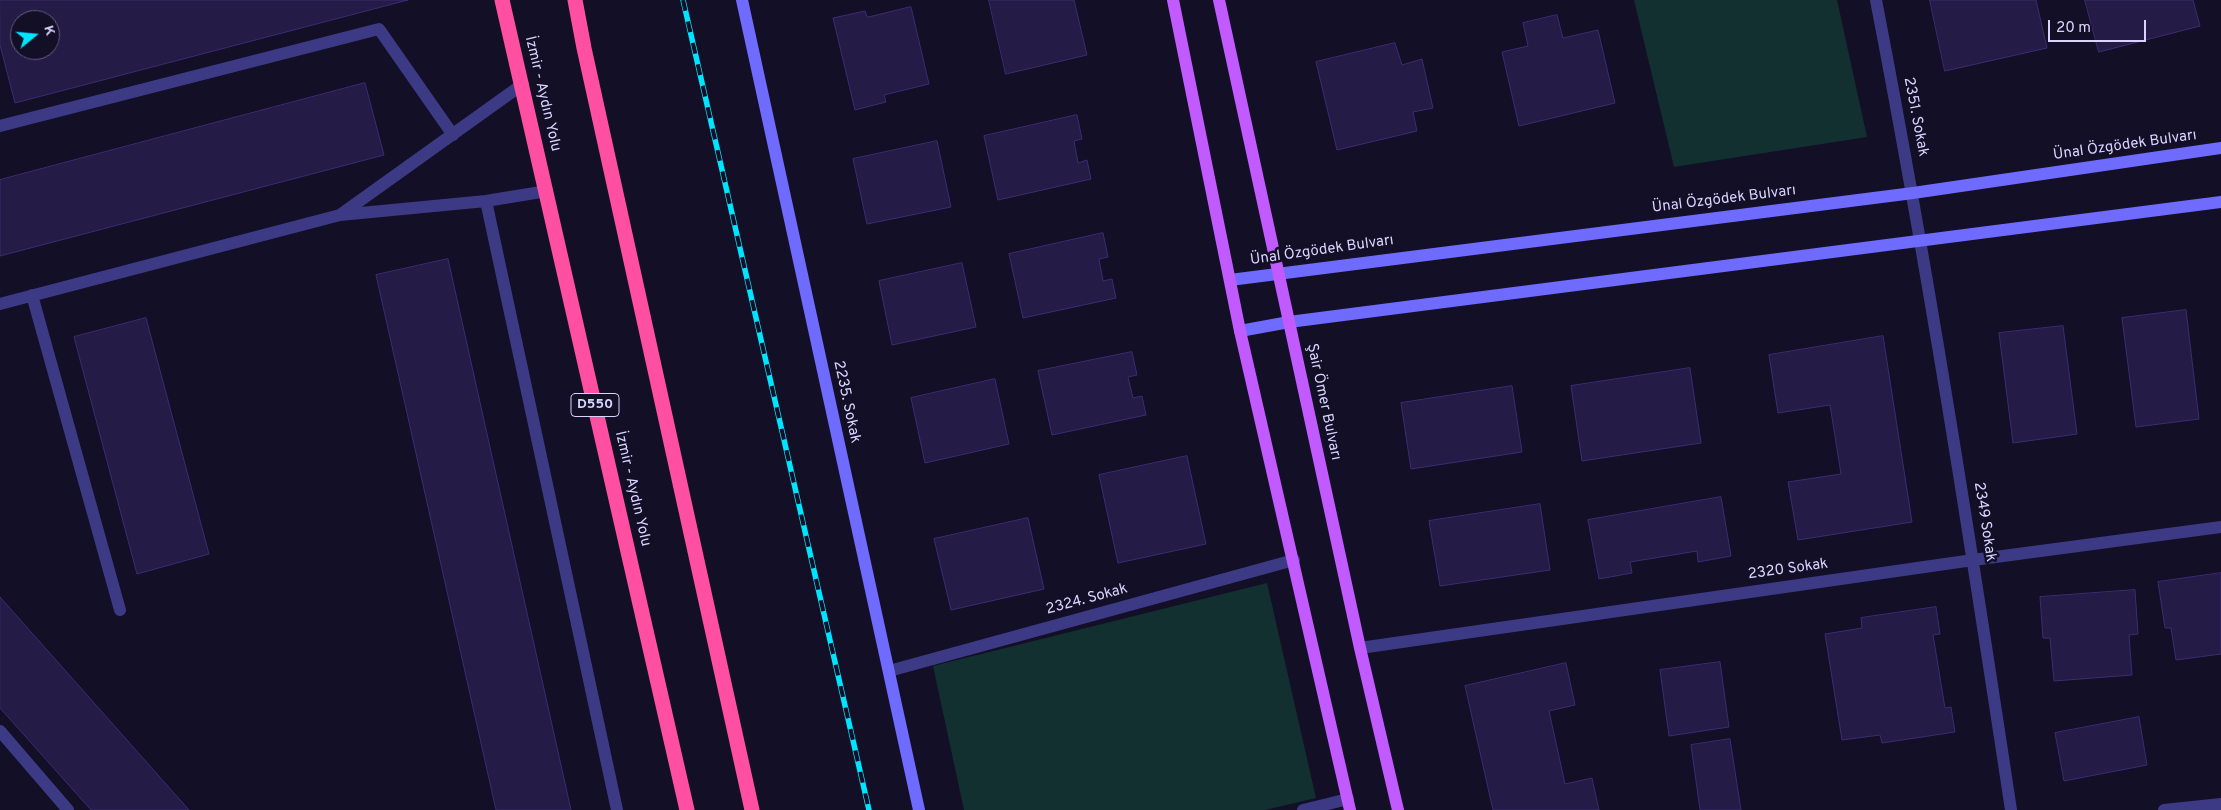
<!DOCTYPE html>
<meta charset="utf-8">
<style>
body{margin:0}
#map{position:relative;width:2221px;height:810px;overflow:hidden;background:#130f26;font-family:Overpass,sans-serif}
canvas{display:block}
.north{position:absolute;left:10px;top:10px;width:50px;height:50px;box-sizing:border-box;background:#130f26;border:1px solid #625e7d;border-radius:50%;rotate:73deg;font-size:14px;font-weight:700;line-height:20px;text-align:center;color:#d9d4ff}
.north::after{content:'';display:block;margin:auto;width:18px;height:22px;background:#00e5ff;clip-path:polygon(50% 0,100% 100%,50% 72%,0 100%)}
.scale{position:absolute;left:2048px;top:20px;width:98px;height:22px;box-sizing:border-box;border:2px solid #d9d4ff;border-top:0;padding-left:6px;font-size:15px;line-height:18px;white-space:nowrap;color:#d9d4ff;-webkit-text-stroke:4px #130f26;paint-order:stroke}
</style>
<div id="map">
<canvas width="2221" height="810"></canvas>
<div class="north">K</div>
<div class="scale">20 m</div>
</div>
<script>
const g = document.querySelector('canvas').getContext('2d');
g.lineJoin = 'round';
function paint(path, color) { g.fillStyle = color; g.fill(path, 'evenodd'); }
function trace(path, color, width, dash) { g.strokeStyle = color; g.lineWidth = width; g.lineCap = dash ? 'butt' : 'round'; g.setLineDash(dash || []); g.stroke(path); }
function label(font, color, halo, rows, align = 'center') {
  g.font = font + ' Overpass,sans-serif'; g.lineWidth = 5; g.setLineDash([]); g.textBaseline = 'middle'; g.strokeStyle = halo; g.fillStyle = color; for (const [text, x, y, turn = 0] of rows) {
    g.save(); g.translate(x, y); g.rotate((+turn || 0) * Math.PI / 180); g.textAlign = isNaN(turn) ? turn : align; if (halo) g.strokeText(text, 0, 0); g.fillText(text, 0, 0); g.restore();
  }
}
paint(new Path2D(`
 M1634,0H1837L1867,137L1674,167Z
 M1267,583L1316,798L1265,810H964L933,666Z`), '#12302f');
const building = new Path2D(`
 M0,0H408L15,103L0,45ZM20,20H50V50H20Z
 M989,0H1074L1087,55L1006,74Z
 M1930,0H2036L2047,48L1945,71Z
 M2085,0H2193L2200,26L2099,52Z
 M911,7L929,84L884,95L886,102L855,110L833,18L865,11L867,17Z
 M1557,15L1563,38L1598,30L1615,103L1519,126L1502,52L1528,46L1523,23Z
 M1395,43L1402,65L1422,59L1433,108L1413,112L1417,131L1337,150L1316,62Z
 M365,83L384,155L0,256V180Z
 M1077,115L1082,139L1074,141L1078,163L1087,160L1091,179L998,200L984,136Z
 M937,141L951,207L867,224L853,159Z
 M1103,233L1108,257L1099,259L1103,281L1112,279L1116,298L1023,318L1009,254Z
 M448,259L571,810H496L376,275Z
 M962,263L976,327L892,345L879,281Z
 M2186,310L2199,419L2136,427L2122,318Z
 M146,318L209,554L137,574L74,337Z
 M2063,326L2077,434L2013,443L1999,333Z
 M1883,336L1912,522L1798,540L1788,482L1841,474L1830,405L1778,413L1769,355Z
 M1132,352L1137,375L1128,377L1133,398L1142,396L1146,415L1052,435L1038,371Z
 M1690,368L1701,443L1582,461L1571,386Z
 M995,379L1009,444L925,463L911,398Z
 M1512,386L1522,452L1411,469L1401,403Z
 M1187,456L1206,544L1118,563L1099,475Z
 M1721,497L1731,556L1698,562L1697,551L1630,562L1632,573L1599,579L1588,520Z
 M1540,504L1550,570L1440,586L1429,521Z
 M1028,518L1044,589L951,610L934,539Z
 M2221,573V654L2176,660L2171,628H2165L2158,582Z
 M2135,590L2138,634L2129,635L2132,675L2054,681L2050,638H2043L2040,597Z
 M0,597L189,810H91L0,708Z
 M1936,607L1940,634L1933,635L1945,708L1951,707L1955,732L1882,743L1880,735L1842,740L1825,634L1862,628L1861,618Z
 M1720,662L1729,727L1669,736L1660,670Z
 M1566,663L1575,705L1549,711L1565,784L1592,778L1599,810H1493L1465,686Z
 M2139,717L2147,765L2064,781L2055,733Z
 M1730,739L1741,810H1700L1691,745Z`);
paint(building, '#241b47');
trace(building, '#3b2d73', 1);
trace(new Path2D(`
 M0,126L379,29L453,135
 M486,201L617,810
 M340,215L523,84
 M32,295L120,610
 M0,304L340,215L486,201L547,191
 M0,731L68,810`), '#3d3a85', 12);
trace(new Path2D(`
 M1876,0C1928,269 1970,539 2011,810
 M1360,648L1973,560L2221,527
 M889,671L1294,560
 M1303,810L1348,799
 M2164,810L2221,804`), '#3d3a85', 12);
trace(new Path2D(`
 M742,0L919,810
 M1230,280L1913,193L2221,148
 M1240,331L1289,322L2221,202`), '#6f6bff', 12);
trace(new Path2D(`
 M1173,0L1240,331L1350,810
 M1219,0L1360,648L1398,810`), '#c25bff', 12);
trace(new Path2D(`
 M502,0L687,810
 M575,0L584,48L752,810`), '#ff4fa3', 15);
const rail = new Path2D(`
 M683,0L869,810`);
trace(rail, '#00e5ff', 5.5);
trace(rail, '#130f26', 4, [11]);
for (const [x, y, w] of [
 [595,405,48]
]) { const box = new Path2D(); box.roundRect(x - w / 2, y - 11.5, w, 23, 4); g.fillStyle = '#130f26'; g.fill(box); trace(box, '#d9d4ff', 1); }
label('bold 14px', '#d9d4ff', null, [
 ["D550",595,405]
]);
label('15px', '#d9d4ff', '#130f26', [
 ["İzmir - Aydın Yolu",542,94,77],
 ["2351. Sokak",1915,117,79],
 ["Ünal Özgödek Bulvarı",2125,146,-8],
 ["Ünal Özgödek Bulvarı",1724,200,-7],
 ["Ünal Özgödek Bulvarı",1322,251,-8],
 ["2235. Sokak",846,402,78],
 ["Şair Ömer Bulvarı",1323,402,78],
 ["İzmir - Aydın Yolu",632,489,77],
 ["2349 Sokak",1984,522,81],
 ["2320 Sokak",1788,570,-8],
 ["2324. Sokak",1087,600,-15]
]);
</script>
